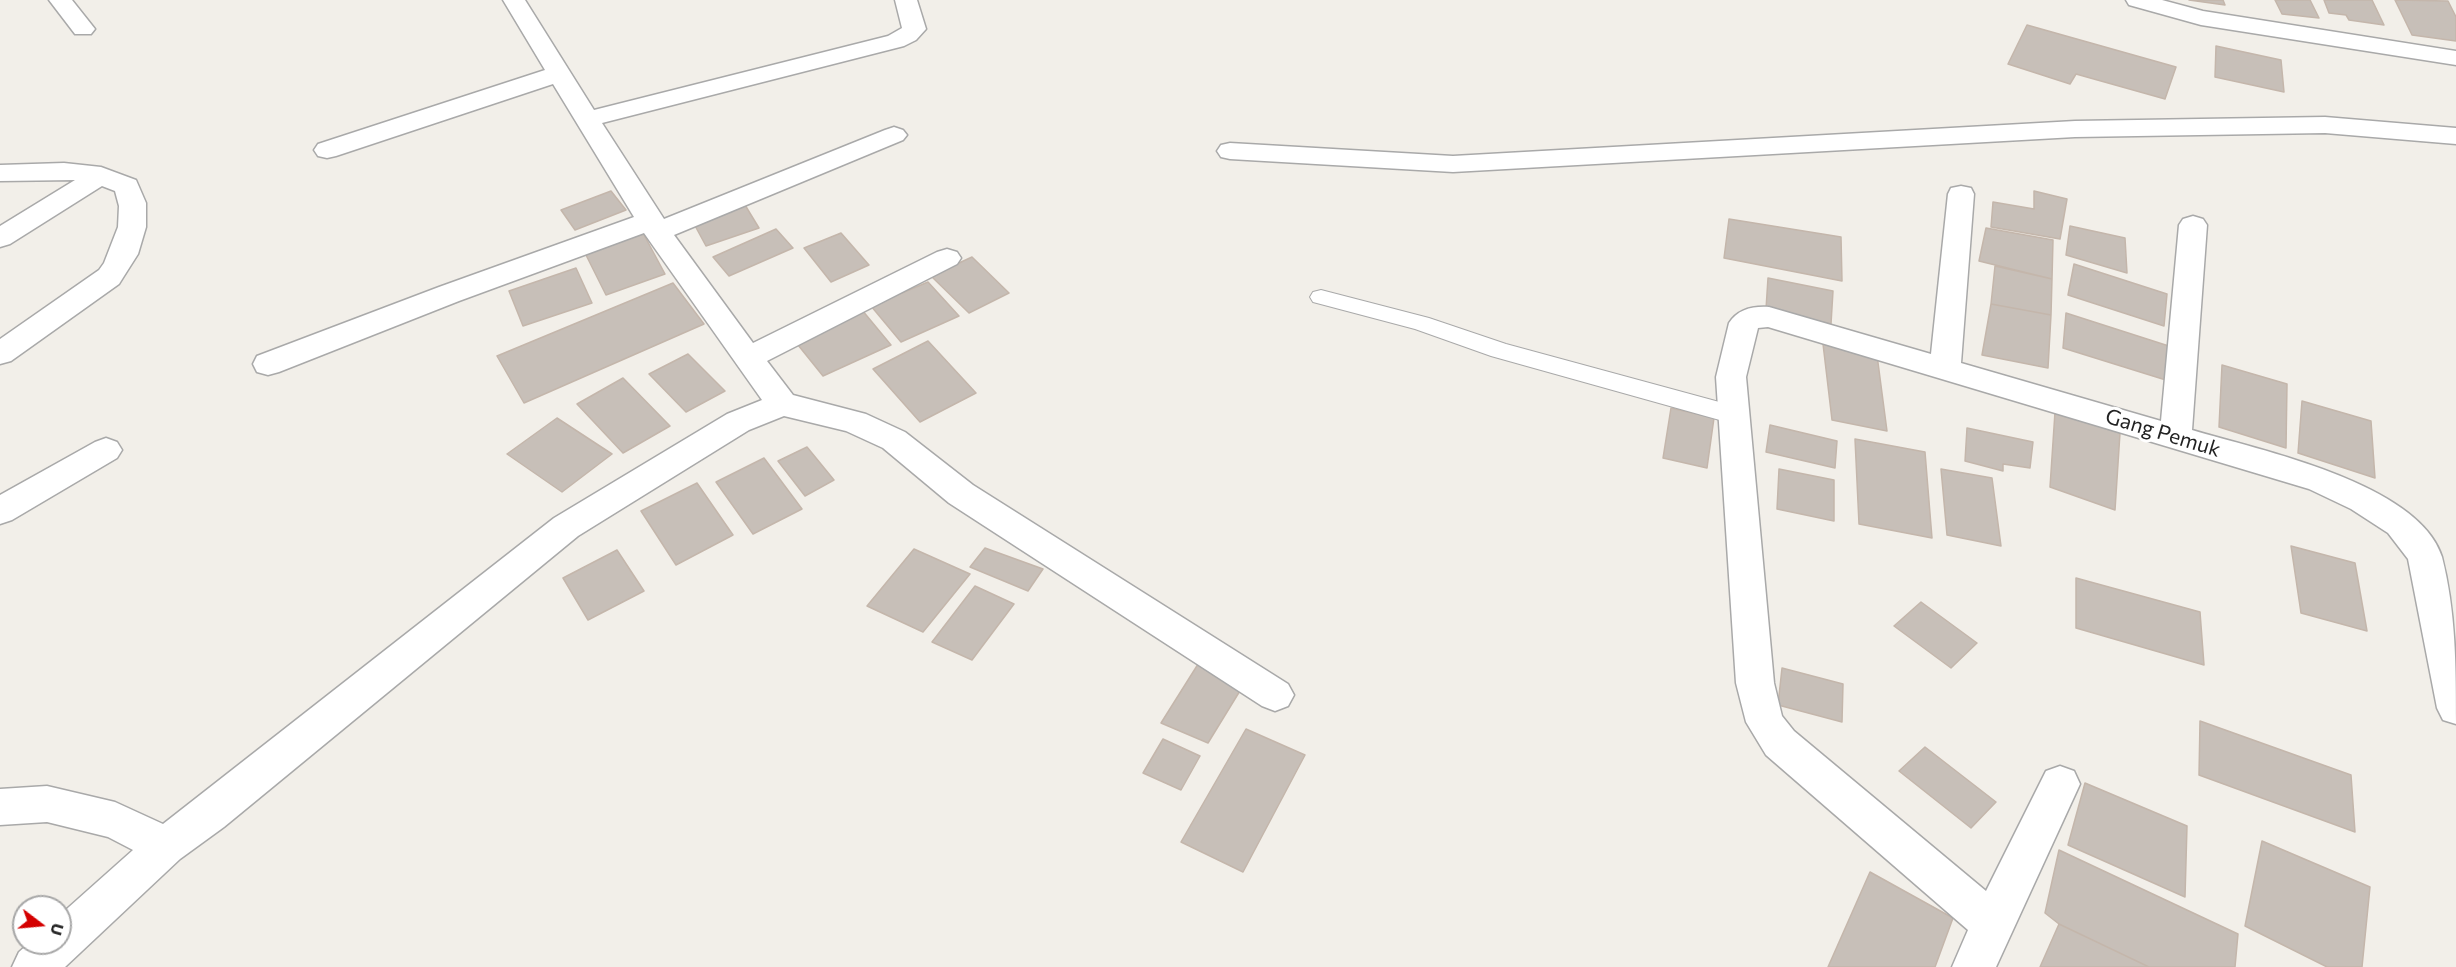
<!DOCTYPE html>
<style>
body{margin:0}
#map{position:relative;width:2456px;height:967px;overflow:hidden;background:#f2efe9;font-family:Commissioner,sans-serif}
canvas{display:block}
.north{position:absolute;left:12px;top:895px;width:60px;height:60px;box-sizing:border-box;background:#fff;border:2px solid #a7a7a7;border-radius:50%;rotate:106deg;font-size:16px;font-weight:700;line-height:24px;text-align:center;color:#222}
.north::after{content:'';display:block;margin:auto;width:21px;height:27px;background:#d40000;clip-path:polygon(50% 0,100% 100%,50% 72%,0 100%)}
</style>
<div id="map">
<canvas width="2456" height="967"></canvas>
<div class="north">U</div>
</div>
<script>
const g = document.querySelector('canvas').getContext('2d');
g.lineJoin = 'round';
function paint(path, color) { g.fillStyle = color; g.fill(path, 'evenodd'); }
function trace(path, color, width, dash) { g.strokeStyle = color; g.lineWidth = width; g.lineCap = dash ? 'butt' : 'round'; g.setLineDash(dash || []); g.stroke(path); }
function label(font, color, halo, rows, align = 'center') {
  g.font = font + ' Commissioner,sans-serif'; g.lineWidth = 6; g.setLineDash([]); g.textBaseline = 'middle'; g.strokeStyle = halo; g.fillStyle = color; for (const [text, x, y, turn = 0] of rows) {
    g.save(); g.translate(x, y); g.rotate((+turn || 0) * Math.PI / 180); g.textAlign = isNaN(turn) ? turn : align; if (halo) g.strokeText(text, 0, 0); g.fillText(text, 0, 0); g.restore();
  }
}
const building = new Path2D(`
 M2189,0H2223L2225,5Z
 M2275,0H2310L2319,18L2282,14Z
 M2324,0H2372L2384,25L2349,20L2346,15L2329,13Z
 M2395,0L2448,1L2456,17V41L2412,35Z
 M2027,25L2176,67L2165,99L2076,74L2070,84L2008,64Z
 M2216,46L2281,60L2284,92L2215,77Z
 M611,191L626,210L575,230L561,210Z
 M2034,191L2067,199L2060,239L1991,227L1993,202L2034,209Z
 M745,205L759,228L706,246L693,222Z
 M1729,219L1841,237L1842,281L1724,258Z
 M2070,226L2125,238L2127,273L2066,255Z
 M1986,228L2053,240L2052,279L1979,261Z
 M776,229L793,248L729,276L713,257Z
 M643,233L665,274L606,295L585,253Z
 M841,233L869,265L831,282L804,248Z
 M972,257L1009,293L969,313L931,276Z
 M2074,264L2167,294L2164,326L2068,295Z
 M1995,266L2052,279L2051,315L1991,304Z
 M576,268L592,303L523,326L509,291Z
 M1768,278L1833,291L1831,324L1766,309Z
 M928,282L959,316L901,342L871,306Z
 M673,283L704,324L524,403L497,356Z
 M1991,304L2051,315L2048,368L1982,355Z
 M862,310L891,345L823,376L794,340Z
 M2066,313L2175,348L2169,381L2063,348Z
 M928,341L976,393L920,422L873,369Z
 M1823,344L1877,355L1887,431L1832,420Z
 M688,354L725,391L686,412L649,374Z
 M2222,365L2287,384L2286,448L2219,427Z
 M623,378L670,426L623,453L577,404Z
 M2302,401L2371,421L2375,478L2298,453Z
 M1671,408L1714,418L1707,468L1663,458Z
 M2055,412L2120,433L2115,510L2050,487Z
 M557,418L612,454L562,492L507,454Z
 M1770,425L1837,441L1835,468L1766,452Z
 M1967,428L2033,442L2030,468L2003,464V471L1965,461Z
 M1855,439L1925,452L1932,538L1859,524Z
 M807,447L834,480L805,496L778,461Z
 M764,458L802,509L753,534L716,482Z
 M1779,469L1834,480V521L1777,509Z
 M1941,469L1992,478L2001,546L1947,535Z
 M697,483L733,535L676,565L641,511Z
 M2291,546L2355,563L2367,631L2301,613Z
 M985,548L1043,569L1028,591L970,567Z
 M914,549L970,574L923,632L867,606Z
 M617,550L644,591L588,620L563,578Z
 M2076,578L2200,612L2204,665L2076,628Z
 M975,586L1014,604L972,660L932,642Z
 M1921,602L1977,643L1951,668L1894,626Z
 M1200,661L1246,681L1208,743L1161,723Z
 M1782,668L1843,684L1842,722L1778,705Z
 M2200,721L2351,775L2355,832L2199,775Z
 M1246,729L1305,755L1243,872L1181,842Z
 M1163,739L1200,756L1181,790L1143,773Z
 M1925,747L1996,802L1971,828L1899,771Z
 M2085,783L2187,826L2185,897L2068,845Z
 M2262,841L2370,887L2362,967H2327L2245,926Z
 M2059,850L2238,934L2235,967H2149L2059,924L2045,913Z
 M1870,872L1953,918L1935,967H1828Z
 M2059,924L2149,967H2040Z`);
paint(building, '#c7bfb8');
trace(building, '#c4b6ab', 1.5);
const lane = new Path2D(`
 M1321,290L1429,318L1506,344L1734,406L1743,409L1746,415L1743,421L1734,424L1491,356L1415,329L1313,302L1310,297L1313,292Z`);
const street = new Path2D(`
 M49,0H72L95,29L91,34H75Z
 M503,0H525L594,110L888,36L902,28L895,0H917L926,29L916,40L904,46L602,123L664,219L885,130L894,127L903,130L907,135L903,140L674,235L753,343L937,252L947,249L957,252L961,258L957,264L767,361L793,395L866,414L905,432L973,485L1288,684L1294,695L1288,706L1275,711L1262,706L949,503L883,448L846,431L784,416L749,430L578,536L224,827L180,859L65,967H12L19,952L29,943H60V915L133,850L108,837L47,822L0,825V789L47,786L115,802L163,824L554,518L727,414L762,400L644,233L459,301L279,372L268,375L257,372L253,364L257,356L439,287L634,217L553,84L336,156L327,158L318,156L314,150L318,144L545,70Z
 M2126,0H2162L2203,11L2456,51V65L2201,25L2129,5Z
 M2325,117L2456,128V144L2325,133L2075,137L1453,172L1230,159L1221,157L1217,151L1221,145L1230,143L1453,156L2075,121Z
 M64,163L101,167L136,180L146,203V227L138,254L124,276L119,284L11,361L0,364V339L99,270L104,263L118,227L119,206L115,191L102,186L10,244L0,247V226L75,180L0,181V165Z
 M1961,186L1971,188L1974,194L1961,363L2161,421L2179,225L2183,219L2193,216L2203,219L2207,225L2192,430C2259,450 2419,483 2442,557C2456,612 2456,667 2456,724L2443,720L2437,708L2408,559L2388,533L2351,509L2309,489L1768,327L1758,328L1746,377L1774,683L1782,716L1794,731L1986,891L2046,771L2060,766L2074,771L2080,784L1996,967H1952L1968,930L1766,755L1746,722L1736,683L1716,377L1729,323C1738,309 1753,306 1769,307L1931,354L1948,194L1951,188Z
 M106,438L117,442L122,450L117,458L12,520L0,524V495L95,442Z`);
trace(lane, '#a9a9a9', 2);
trace(street, '#a9a9a9', 3);
paint(lane, '#fff');
paint(street, '#fff');
label('21px', '#222', '#fff', [
 ["Gang Pemuk",2163,433,17]
]);
</script>
